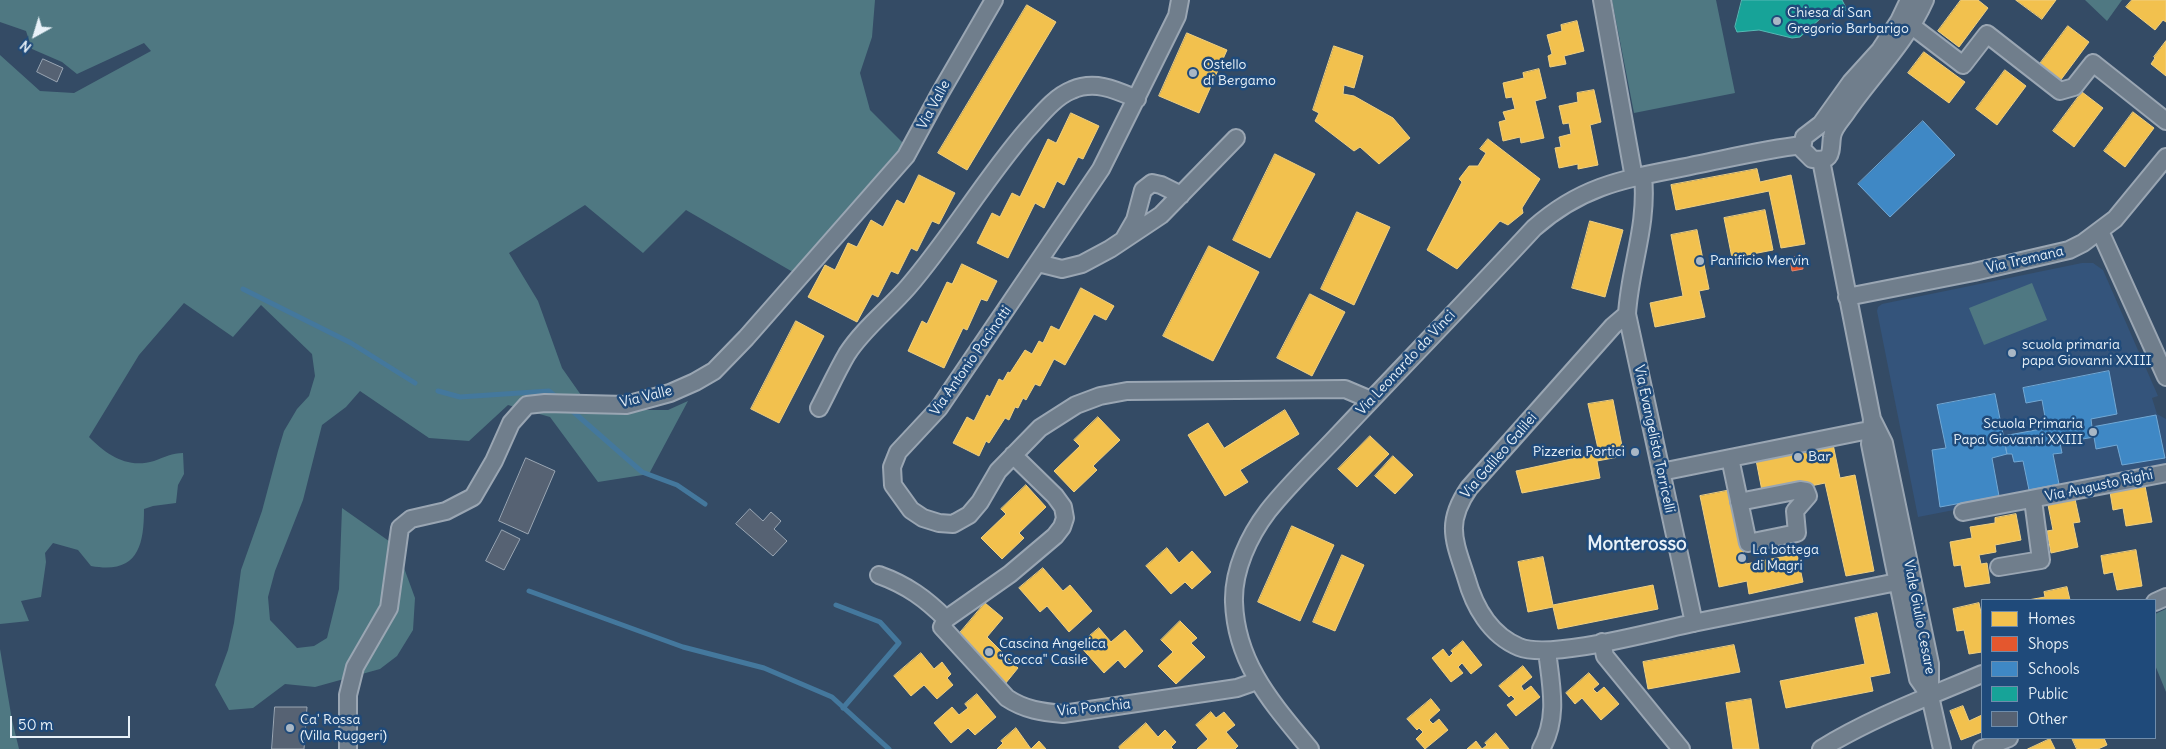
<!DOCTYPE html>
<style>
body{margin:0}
#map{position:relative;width:2166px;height:749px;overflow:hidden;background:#344b65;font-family:Delius,sans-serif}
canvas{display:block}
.legend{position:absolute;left:1981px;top:599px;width:175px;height:140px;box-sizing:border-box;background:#1f4a7a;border:1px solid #6f8dac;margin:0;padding:6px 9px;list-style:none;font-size:15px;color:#e8f1f8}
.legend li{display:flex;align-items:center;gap:10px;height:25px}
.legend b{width:25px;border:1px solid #6f8dac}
.north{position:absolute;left:10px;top:10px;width:50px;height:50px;-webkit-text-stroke:4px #1f4a7a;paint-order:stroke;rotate:219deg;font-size:14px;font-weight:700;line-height:20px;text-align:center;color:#e8f1f8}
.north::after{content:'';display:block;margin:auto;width:18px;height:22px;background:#e8f1f8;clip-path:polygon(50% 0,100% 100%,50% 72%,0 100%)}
.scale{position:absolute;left:10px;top:716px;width:120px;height:22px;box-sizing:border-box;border:2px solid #e8f1f8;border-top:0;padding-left:6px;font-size:15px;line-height:18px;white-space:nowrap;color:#e8f1f8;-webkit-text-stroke:4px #1f4a7a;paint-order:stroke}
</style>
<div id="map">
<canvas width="2166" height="749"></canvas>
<ul class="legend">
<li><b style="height:14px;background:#f2c14e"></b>Homes</li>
<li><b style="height:14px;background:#e4572e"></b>Shops</li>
<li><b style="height:14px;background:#3f88c5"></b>Schools</li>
<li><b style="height:14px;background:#17a398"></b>Public</li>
<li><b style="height:14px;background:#566273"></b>Other</li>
</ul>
<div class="north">N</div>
<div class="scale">50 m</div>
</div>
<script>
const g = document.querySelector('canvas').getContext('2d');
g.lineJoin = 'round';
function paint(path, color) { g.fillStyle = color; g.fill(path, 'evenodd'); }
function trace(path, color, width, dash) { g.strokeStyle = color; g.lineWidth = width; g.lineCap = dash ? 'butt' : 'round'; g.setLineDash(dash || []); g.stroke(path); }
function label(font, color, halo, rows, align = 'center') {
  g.font = font + ' Delius,sans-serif'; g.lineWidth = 5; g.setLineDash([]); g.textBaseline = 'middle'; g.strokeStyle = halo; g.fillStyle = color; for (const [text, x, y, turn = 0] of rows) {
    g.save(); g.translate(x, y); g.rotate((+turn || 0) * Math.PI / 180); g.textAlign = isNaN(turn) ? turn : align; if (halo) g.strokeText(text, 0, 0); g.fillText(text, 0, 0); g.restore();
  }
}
paint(new Path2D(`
 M2082,263H2093L2103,270L2158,396L2152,398L2157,414L2166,419V467L2060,488L2059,484L2000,496V501L1918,517L1877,311L1878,307L1882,304Z`), '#34547b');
paint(new Path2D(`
 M0,0H875L872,37L860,73L870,110L904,144L881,170L861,204L798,275L686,210L643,253L585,205L509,253L538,301L562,368L588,405L603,410H668L688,401L649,474L598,482L550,417L508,405L469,441L429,438L360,391L346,407L322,425L303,500L275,571L268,597L270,620L297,648L314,646L327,638L339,589L342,508L396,546L415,598L413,630L397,656L380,669L315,687L285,684L253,708L229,710L215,685L228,650L234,623L241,570L262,511L278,451L284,431L297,409L309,396L315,376L312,354L261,305L233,337L184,303L139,355L89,437C107,455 127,469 154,461C165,457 172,453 183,453L184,474L178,485L176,503L153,506L144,509C144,549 136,574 91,566L78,550L53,543L45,553L46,562L41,597L21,601L29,621L0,624V55L40,91L74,93L151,51L144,43L77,74L62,62L32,49L26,31L0,22Z
 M1612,0H1716L1735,93L1634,113Z
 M2085,0H2122L2107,21Z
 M2032,283L2047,320L1984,345L1969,308Z
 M2166,609V692L2155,665V614Z
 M0,649L12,720L19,749H0Z`), '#4f7882');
const homes = new Path2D(`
 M1961,0H1978L1988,8L1959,47L1938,31Z
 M2016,0H2056L2042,19Z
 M2132,0H2166V22L2163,20L2155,30L2126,7Z
 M1027,5L1056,22L967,170L938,153Z
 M1577,21L1584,51L1564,56L1566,64L1550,67L1548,56L1552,54L1547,35L1562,31L1561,25Z
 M2068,26L2089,42L2060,81L2039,65Z
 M1187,33L1227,50L1199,113L1159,96Z
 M2166,41V76L2151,64L2155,58L2154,57Z
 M1334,46L1363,56L1354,88L1344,85L1343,94L1354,96L1393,118L1410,138L1379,164L1360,147L1354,151L1315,121L1319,113L1313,110Z
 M1924,52L1965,82L1949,103L1908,73Z
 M1539,69L1546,98L1535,101L1544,138L1521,143L1520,137L1503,141L1499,122L1506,120L1503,112L1515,109L1512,97L1506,98L1503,83L1524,78L1523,73Z
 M2005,70L2026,86L1997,125L1976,109Z
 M1594,90L1601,122L1590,125L1598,165L1578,169V164L1559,168L1555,148L1561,147L1559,137L1571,134L1569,123L1563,124L1559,106L1578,102L1577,93Z
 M2082,92L2103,108L2074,147L2053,131Z
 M2133,112L2154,128L2125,167L2104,151Z
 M1071,113L1099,126L1083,159L1078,157L1064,185L1057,181L1044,208L1035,203L1008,258L977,243L992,213L1000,217L1012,193L1020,197L1048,139L1056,143Z
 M1488,139L1540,179L1522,208L1523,213L1508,225L1500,221L1457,269L1427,250L1462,182L1459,179L1469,166H1478L1486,153L1480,149Z
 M1275,154L1315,174L1270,258L1233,240Z
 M1757,169L1760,182L1791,175L1805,244L1781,248L1769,191L1676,210L1671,185Z
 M919,175L955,193L939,224L932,221L917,251L911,248L898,274L891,271L878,297L872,294L857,322L808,297L825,265L835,270L848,243L857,247L871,220L883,227L897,200L904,204Z
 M1765,210L1773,250L1732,258L1724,218Z
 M1357,212L1390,227L1354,305L1321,289Z
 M1590,221L1623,230L1605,297L1572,288Z
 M1697,230L1709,289L1699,291L1705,317L1655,327L1650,303L1683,296L1671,235Z
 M1209,246L1259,272L1213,361L1163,336Z
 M962,264L997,281L987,301L981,299L967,330L963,328L944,368L908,351L922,321L927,324L947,282L952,284Z
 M1081,288L1114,306L1106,320L1094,314L1065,365L1054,359L1040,386L1035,384L1026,400L1023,398L1018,408L1015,407L1009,420L1005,418L989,443L986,441L979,456L953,443L967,417L974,421L987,395L990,397L999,379L1003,381L1008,372L1010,373L1025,350L1032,354L1039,341L1043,343L1051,326L1059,330Z
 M1310,294L1345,312L1312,376L1277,358Z
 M796,321L824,336L779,423L751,409Z
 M1613,400L1624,456L1597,461L1600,478L1522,493L1516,471L1599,453L1588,404Z
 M1285,410L1299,434L1240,470L1248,482L1225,496L1188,435L1208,423L1224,448Z
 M1098,417L1120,440L1093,466L1097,470L1074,492L1054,471L1080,446L1074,440Z
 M1370,436L1389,454L1357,487L1338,469Z
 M1833,444L1840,478L1855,475L1874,571L1846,576L1825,483L1763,496L1756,460Z
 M1393,456L1413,475L1395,494L1375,476Z
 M1026,485L1046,507L1019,533L1024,538L1002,559L981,538L1006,514L1001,509Z
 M2145,486L2152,522L2126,526L2123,508L2113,510L2110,492Z
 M1731,490L1746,564L1797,554L1803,582L1749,594L1747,581L1719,587L1700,496Z
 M2075,499L2080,522L2073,523L2078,547L2051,553L2047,531L2053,530L2048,505Z
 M2016,514L2021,540L1995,545L1996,552L1979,555L1981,564L1987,563L1990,583L1965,587L1961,565L1954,566L1950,542L1972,538L1970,527L1995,523V518Z
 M1292,526L1334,545L1300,621L1258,602Z
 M1167,548L1179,563L1192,551L1211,572L1192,589L1185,582L1171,594L1146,566Z
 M2136,550L2142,586L2117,590L2113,572L2104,574L2101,556Z
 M1342,555L1364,565L1335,631L1313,622Z
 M1543,557L1553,605L1653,585L1658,609L1558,629L1553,607L1528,612L1518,562Z
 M1043,568L1063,591L1070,585L1092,611L1069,632L1047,606L1040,612L1019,588Z
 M2067,587L2070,600H2028L2045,597L2044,592Z
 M985,603L1003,618L987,637L1018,668L1005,684L959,634Z
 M1979,603L1982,617V652L1969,654L1964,630L1957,631L1953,609Z
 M1877,613L1890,673L1870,677L1873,691L1786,708L1780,681L1865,664L1855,618Z
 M1180,621L1197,638L1191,643L1205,657L1176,684L1158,666L1173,652L1161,640Z
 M1099,628L1111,642L1125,630L1143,651L1125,668L1118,660L1104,673L1079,645Z
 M1463,641L1482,665L1471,674L1462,663L1458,667L1463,673L1451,682L1432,658L1443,649L1449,657L1453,653L1451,651Z
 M1734,645L1740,672L1648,689L1643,662Z
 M921,653L934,669L942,662L951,674L947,678L953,685L937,699L924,685L911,696L894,676Z
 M1523,666L1532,677L1521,686L1524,691L1531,686L1540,697L1516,716L1507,705L1515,699L1511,695L1509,697L1499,686Z
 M1589,673L1599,684L1593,689L1597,693L1604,687L1619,704L1601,720L1582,698L1575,704L1566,693Z
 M977,694L996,717L975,735L968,728L951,743L934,723L952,707L959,715L968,708L965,704Z
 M1431,699L1440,710L1429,720L1433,724L1439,719L1448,730L1425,749L1416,739L1423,732L1419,728L1417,730L1407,719Z
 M1751,699L1759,749H1733L1726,703Z
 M1963,706L1969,721L1982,715V732L1961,740L1950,711Z
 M1211,712L1216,718L1224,712L1235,725L1226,732L1238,746L1235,749H1197L1208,739L1196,725Z
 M1146,723L1158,737L1165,730L1176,742L1171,747L1173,749H1120L1119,747Z
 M1016,728L1031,749L1039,741L1046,749H997L1003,743L1001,741Z
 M1496,733L1509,749H1467L1476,741L1482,749L1487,745L1485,743Z
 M2072,738H2104L2107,745L2098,749H2077Z
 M2050,739L2055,749H2028Z`);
paint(homes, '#f2c14e');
trace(homes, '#efcf81', 1);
const shops = new Path2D(`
 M1801,256L1803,269L1792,271L1790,258Z`);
paint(shops, '#e4572e');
trace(shops, '#e5856b', 1);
const schools = new Path2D(`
 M1923,121L1955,155L1890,217L1858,184Z
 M2109,371L2117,414L2091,419L2092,427L2156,415L2165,458L2122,465L2117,445L2096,449L2094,437L2060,443L2062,453L2053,454L2059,484L2029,490L2023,461L2014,462L2012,454H2007L2003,436L2047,428L2042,400L2026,403L2023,388Z
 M1995,394L2007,454L1992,458L1999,496L1940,507L1932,450L1946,448L1937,405Z`);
paint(schools, '#3f88c5');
trace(schools, '#72a8d4', 1);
const public = new Path2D(`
 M1742,0H1842L1847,10L1821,18L1800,37L1792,38L1759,30L1737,32L1735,27Z`);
paint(public, '#17a398');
trace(public, '#56bab5', 1);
trace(new Path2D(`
 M243,289L351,343L415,383
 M438,391L460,397L549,391L559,399
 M569,408L642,472L677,485L705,504
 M529,591L683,647L764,668L832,697L889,749
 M836,605L880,622L899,643L843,708`), '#44789d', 5);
const building = new Path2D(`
 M43,59L63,68L57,82L37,72Z
 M526,458L555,471L528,534L499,521Z
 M750,509L763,521L771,512L781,521L774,529L787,541L773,556L736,524Z
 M502,530L520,539L504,570L486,561Z
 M275,707H307L304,749H272Z`);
paint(building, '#566273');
trace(building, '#9aa6b3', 1);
const minor = new Path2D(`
 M1180,0L1177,16L1101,169L939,408L898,452L892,467L893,485L911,510L923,518L939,523L953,524L969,515L980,502L998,471L1040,428L1076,405L1100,396L1127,391L1345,389L1371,400
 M1602,0L1634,178
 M1909,0L1899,21L1880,50L1851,82L1821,124L1804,137L1802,149L1812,159C1834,163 1830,150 1832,137C1833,128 1841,120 1846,113C1872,75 1906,43 1925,0
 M1912,26L1963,65L1987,34L2060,91L2074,87L2093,63L2166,121
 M1821,160L1872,419L1884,443L1930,664V696L1942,749
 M1643,176C1648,226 1630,266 1627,314L1694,623
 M2100,231L2166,377
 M1124,239L1135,220L1143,190L1152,183L1161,185L1181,195
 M1038,263L1062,269L1082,264L1110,249L1161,215L1236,138
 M1847,297L1974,272L2069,250L2083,243L2115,219L2166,157
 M1627,314L1613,326L1469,488C1445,523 1454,540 1466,577C1474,606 1490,635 1519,647C1551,660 1655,631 1693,623C1766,608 1839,594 1912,579
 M819,408C828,391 837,371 847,354C863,329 888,310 908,287C951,237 984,180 1027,130C1040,116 1054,97 1072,90C1095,80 1116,90 1137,99
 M1872,419L1870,444L1893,559L1918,679L1930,696
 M1013,455L1055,496L1063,507L1065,518L1062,527L1055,536L1010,574L946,619L942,627L1007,698C1025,710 1042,712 1063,714L1237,688L1257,681
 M1730,458L1748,543L1797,533L1795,511L1808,496L1806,491L1800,490L1739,502
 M1661,472L1869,430
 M1963,512L2166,473
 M1999,567L2041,560L2033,500
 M879,575C907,585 926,599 946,619
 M2155,602L2166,597
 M1602,642L1605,656L1681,749
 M348,749V695L355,667L389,608L400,528L411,519L446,511L473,497L494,461L511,423L527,405L545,403L626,405L670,393L695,382L714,371L746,338L906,156L939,95L994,0
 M1310,749C1273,704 1236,664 1234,602C1233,570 1249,536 1268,511C1290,483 1318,457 1342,431C1406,363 1471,296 1534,228C1587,181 1634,178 1700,164C1734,157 1768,149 1802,145
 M1541,749C1559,718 1551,685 1547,651
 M1821,749C1871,718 1928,697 1982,674
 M1982,749L2009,738`);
trace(minor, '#9aa6b3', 20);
trace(minor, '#707e8c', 16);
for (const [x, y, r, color] of [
 [1777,21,5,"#a9b7c5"],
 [1193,73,5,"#a9b7c5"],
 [1700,261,5,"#a9b7c5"],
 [2012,353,5,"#a9b7c5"],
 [2093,432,5,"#a9b7c5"],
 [1635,452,5,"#a9b7c5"],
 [1798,457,5,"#a9b7c5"],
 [1742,558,5,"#a9b7c5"],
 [989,652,5,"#a9b7c5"],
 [290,728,5,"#a9b7c5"]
]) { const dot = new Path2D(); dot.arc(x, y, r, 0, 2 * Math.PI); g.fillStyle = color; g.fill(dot); trace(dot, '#1f4a7a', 2); }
label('14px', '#e8f1f8', '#1f4a7a', [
 ["Chiesa di San",1787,13],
 ["Gregorio Barbarigo",1787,29],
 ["Ostello",1203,65],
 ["di Bergamo",1203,81],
 ["Panificio Mervin",1710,261],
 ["scuola primaria",2022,345],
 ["papa Giovanni XXIII",2022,361],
 ["Scuola Primaria",2083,424,"right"],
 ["Papa Giovanni XXIII",2083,440,"right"],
 ["Pizzeria Portici",1625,452,"right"],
 ["Bar",1808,457],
 ["La bottega",1752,550],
 ["di Magri",1752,566],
 ["Cascina Angelica",999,644],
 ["\"Cocca\" Casile",999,660],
 ["Ca' Rossa",300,720],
 ["(Villa Ruggeri)",300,736]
], 'left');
label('14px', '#e8f1f8', '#1f4a7a', [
 ["Via Valle",934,105,-62],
 ["Via Tremana",2025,260,-13],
 ["Via Antonio Pacinotti",971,361,-55],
 ["Via Leonardo da Vinci",1406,363,-47],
 ["Via Valle",646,397,-14],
 ["Via Evangelista Torricelli",1654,439,78],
 ["Via Galileo Galilei",1499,456,-49],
 ["Via Augusto Righi",2099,486,-12],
 ["Viale Giulio Cesare",1919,617,79],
 ["Via Ponchia",1094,708,-6]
]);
label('bold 19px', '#e8f1f8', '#1f4a7a', [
 ["Monterosso",1637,545]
]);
</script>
